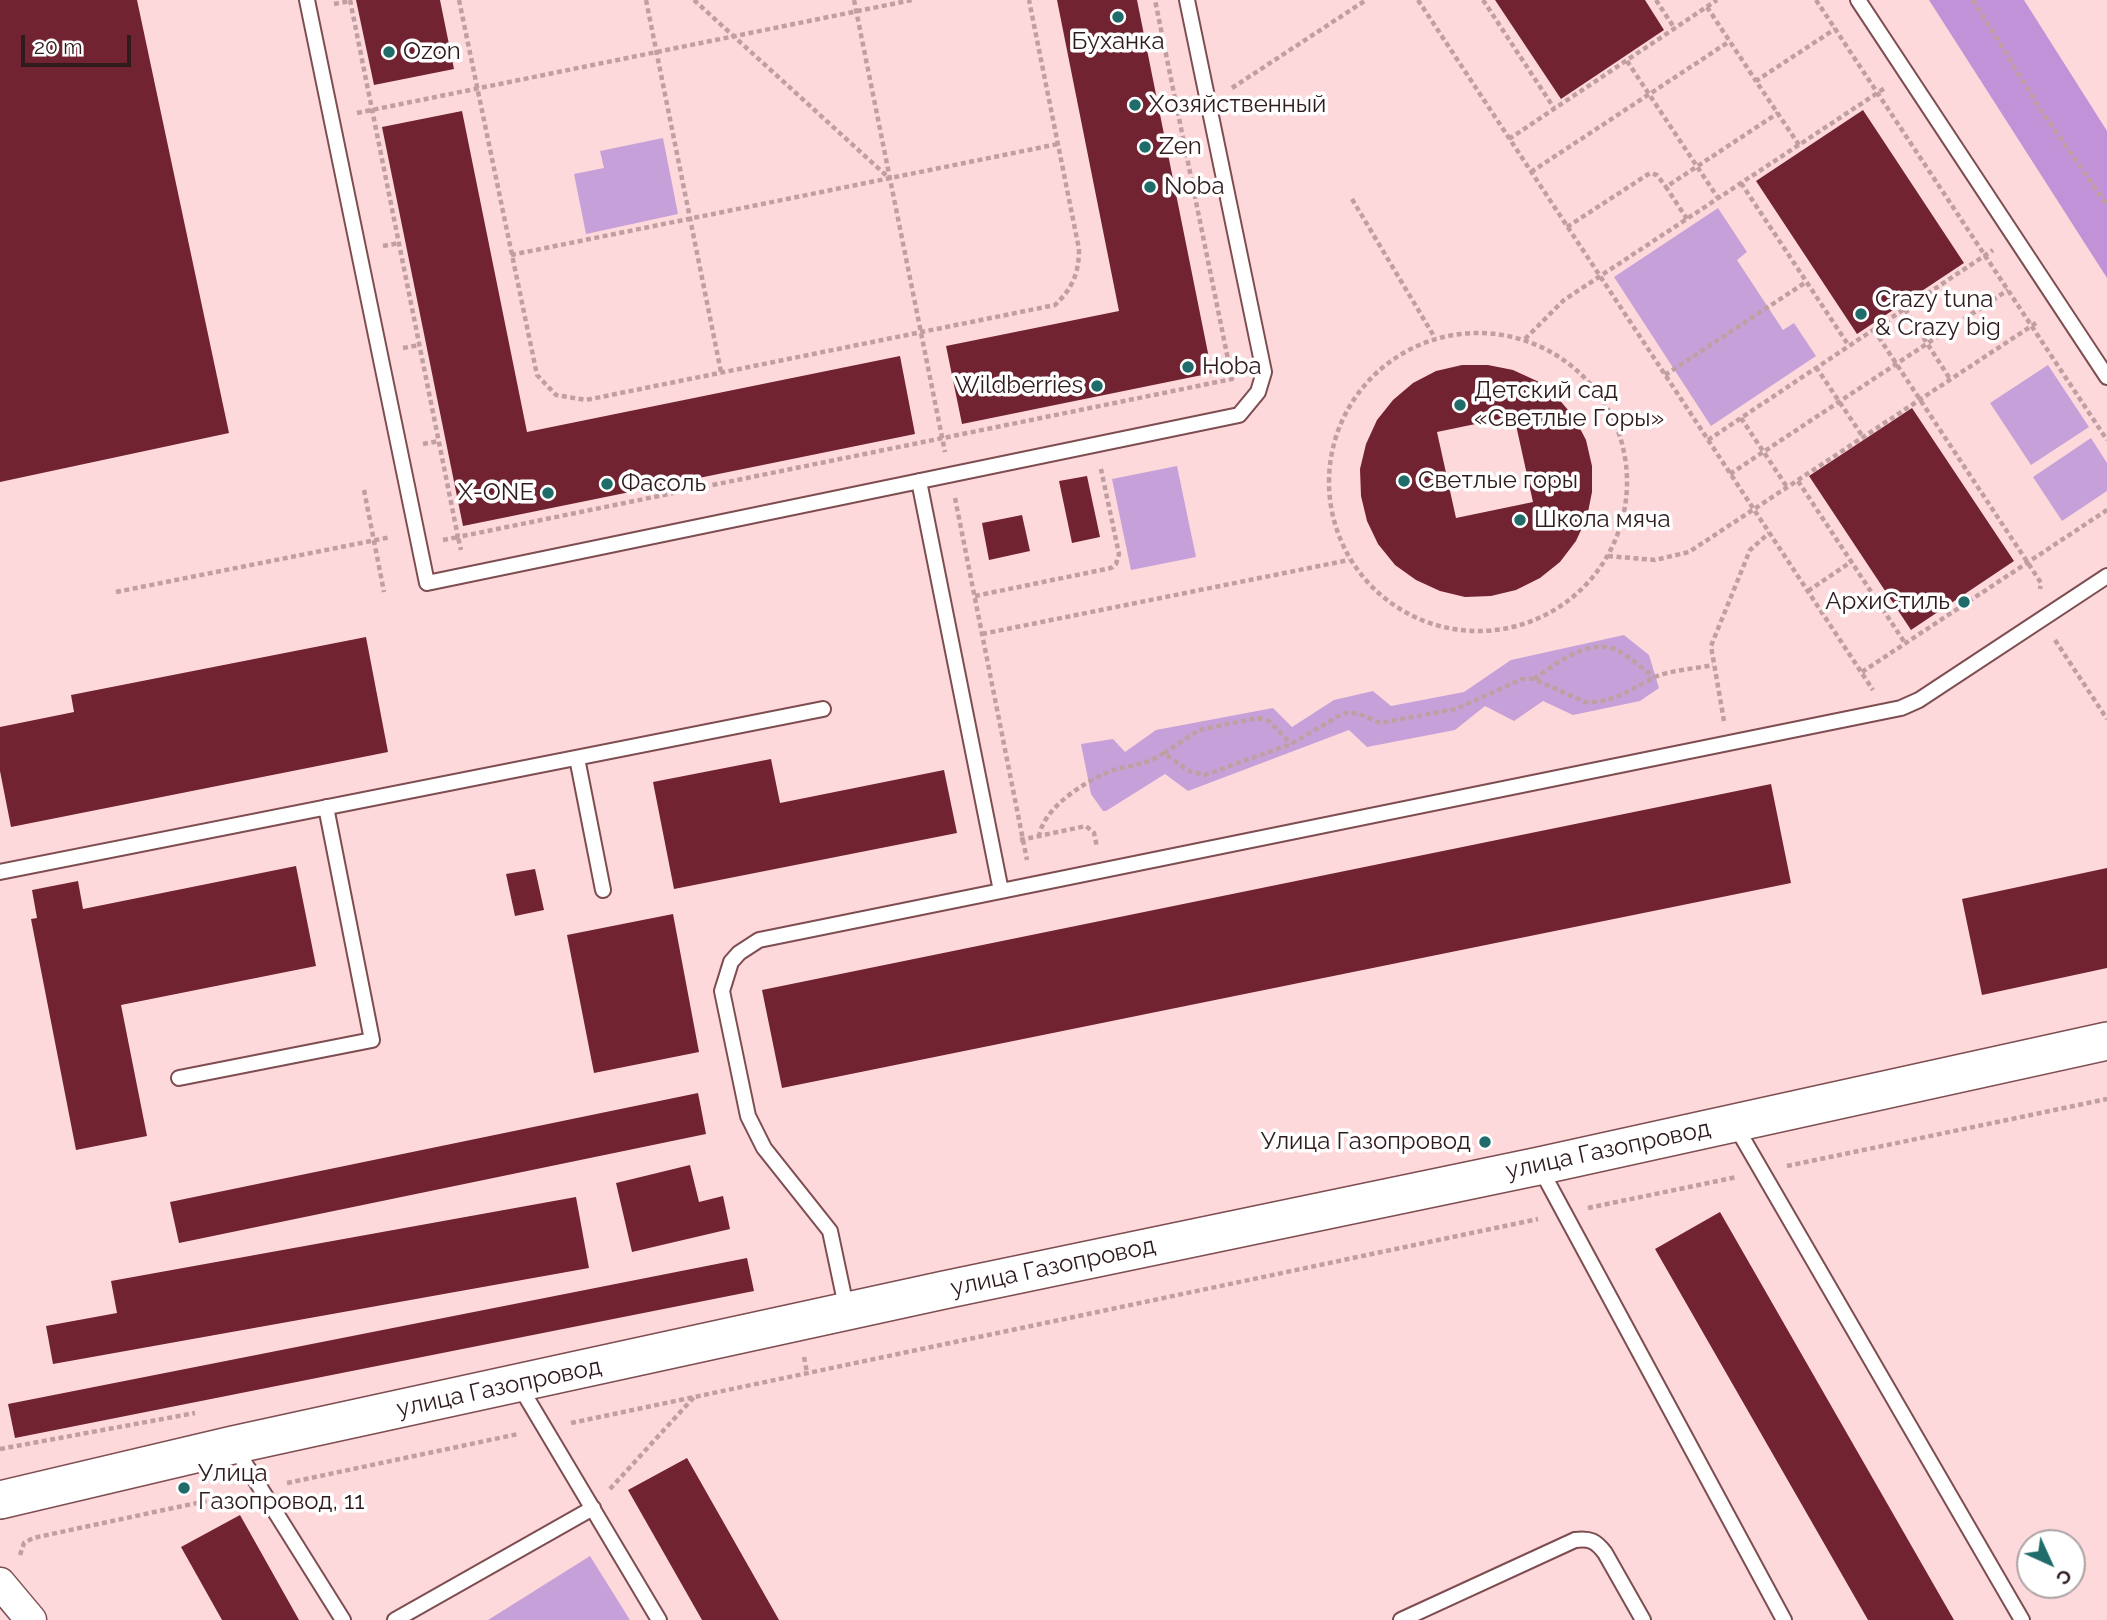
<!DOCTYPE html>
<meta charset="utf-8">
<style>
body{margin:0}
#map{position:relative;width:2107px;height:1620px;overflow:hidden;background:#fed9db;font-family:Raleway,sans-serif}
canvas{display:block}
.north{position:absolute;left:2016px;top:1529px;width:70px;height:70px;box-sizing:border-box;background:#fff;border:2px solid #aca3a4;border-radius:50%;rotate:135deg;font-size:19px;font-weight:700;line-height:28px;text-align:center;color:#2f1a1c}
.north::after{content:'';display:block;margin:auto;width:24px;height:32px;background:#206c6b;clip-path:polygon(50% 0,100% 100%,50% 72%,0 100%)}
.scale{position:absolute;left:21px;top:35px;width:110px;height:32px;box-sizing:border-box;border:4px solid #2f1a1c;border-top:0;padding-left:9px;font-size:21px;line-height:24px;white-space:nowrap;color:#2f1a1c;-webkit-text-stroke:5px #fff;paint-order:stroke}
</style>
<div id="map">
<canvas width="2107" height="1620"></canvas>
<div class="north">С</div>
<div class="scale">20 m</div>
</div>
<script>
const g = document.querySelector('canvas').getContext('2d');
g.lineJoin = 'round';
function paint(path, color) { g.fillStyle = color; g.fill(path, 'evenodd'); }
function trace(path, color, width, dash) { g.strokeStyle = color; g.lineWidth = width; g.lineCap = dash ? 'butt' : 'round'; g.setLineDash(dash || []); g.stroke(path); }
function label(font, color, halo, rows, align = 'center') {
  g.font = font + ' Raleway,sans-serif'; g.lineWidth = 7; g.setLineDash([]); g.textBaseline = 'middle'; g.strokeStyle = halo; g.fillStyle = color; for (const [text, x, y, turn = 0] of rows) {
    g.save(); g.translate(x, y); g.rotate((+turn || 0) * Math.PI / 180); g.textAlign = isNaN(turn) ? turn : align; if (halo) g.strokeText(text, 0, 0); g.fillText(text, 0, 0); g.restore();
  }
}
paint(new Path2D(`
 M663,138L678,214L586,234L574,174L604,168L600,151Z
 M1718,208L1747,252L1737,260L1783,330L1794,323L1816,356L1711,426L1614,277Z
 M2048,365L2089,427L2031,465L1990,403Z
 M2091,438L2107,463V491L2062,521L2033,477Z
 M1177,466L1196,557L1131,570L1112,479Z
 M1624,635L1649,655L1659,688L1640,701L1573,715L1543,701L1514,721L1485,706L1455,730L1367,747L1349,730L1188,791L1165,774L1106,811H1103L1091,794L1081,744L1113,739L1125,752L1156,730L1273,708L1292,727L1334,700L1373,691L1391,706L1464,692L1511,660Z
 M590,1556L630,1620H488Z`), '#c6a1d9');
paint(new Path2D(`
 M1929,0H2024L2107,131V278Z`), '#c192d8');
paint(new Path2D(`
 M0,0H137L229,433L0,482Z
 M356,0H440L454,69L374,85Z
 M1057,0H1137L1212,373L962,424L946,346L1119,311Z
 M1495,0H1645L1664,30L1561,99Z
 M1863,110L1964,263L1857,334L1756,181Z
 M462,111L527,432L900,356L915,434L463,526L382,127Z
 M1462,365H1488L1513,370L1537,381L1557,397L1574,417L1586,440L1592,466V492L1587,517L1576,541L1560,562L1540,578L1516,590L1491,596L1465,597L1440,591L1416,580L1395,565L1378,544L1367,521L1361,496L1360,469L1366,444L1377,420L1393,400L1413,383L1436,371ZM1514,416L1533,502L1456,518L1437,432Z
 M1912,408L2014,561L1911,630L1809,476Z
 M1087,476L1100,537L1072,543L1059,481Z
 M1022,515L1030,551L989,560L982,523Z
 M366,637L388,752L11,827L0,771V727L74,712L71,695Z
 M771,759L780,803L944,770L957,833L674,889L653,782Z
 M1771,784L1791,883L782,1088L762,990Z
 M296,866L316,966L121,1005L147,1136L76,1150L31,919L37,918L32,890L78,881L83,909Z
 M2107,868V968L1982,995L1962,899Z
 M535,869L544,910L515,916L506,874Z
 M673,914L699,1052L594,1073L567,935Z
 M698,1093L706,1134L179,1243L170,1202Z
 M690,1165L699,1202L723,1196L730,1229L632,1252L616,1183Z
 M576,1197L589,1268L53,1364L46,1326L117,1313L111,1281Z
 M1720,1212L1954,1620H1868L1655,1249Z
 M747,1258L754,1291L15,1438L8,1404Z
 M687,1458L779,1620H702L628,1490Z
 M240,1515L299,1620H222L181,1547Z`), '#722331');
const service = new Path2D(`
 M307,0L427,583L1239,415L1258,392L1264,372L1187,0
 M1858,0L2107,377
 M577,758L603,890
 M0,872L823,709
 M1001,891L1901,708L1919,700L2107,576
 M179,1078L372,1040L326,807
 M1735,1125L2022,1620
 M1540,1168L1784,1620
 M847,1311L830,1231L764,1148L748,1116L722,991L731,962L739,953L759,940L1001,891L919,481
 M519,1385L659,1620
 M234,1446L343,1620
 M395,1620L593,1508
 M1401,1620L1575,1540C1590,1538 1596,1541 1605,1553L1643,1620`);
const minor = new Path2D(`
 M0,1583L31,1620`);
const tertiary = new Path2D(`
 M0,1500L233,1445L944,1290L1539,1166L2107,1041`);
trace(service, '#7e4d51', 18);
trace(minor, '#7e4d51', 33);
trace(tertiary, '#7e4d51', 40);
trace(new Path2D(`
 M350,0L458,537L1232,379L1155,0
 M459,0L537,375L556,395L586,400L1055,305C1073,288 1079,272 1079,249L1029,0
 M646,0L721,372
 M694,0L889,178
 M854,0L945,452
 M1418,0L1873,690
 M1483,0L1554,108
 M1656,0L1675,29
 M1816,0L2107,440
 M1973,0L2042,112L2107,205
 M334,4L351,1
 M1707,7L1756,81
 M1627,61L1718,198
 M1232,88L1366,0
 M357,113L912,0
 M1509,139L1717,0
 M1799,145L1756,81L1835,29
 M1531,172L1730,41
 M1741,183L1849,346
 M1352,199L1435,338
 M1687,219L1666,187L1778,113
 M1567,227L1650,173L1657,175L1666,187
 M383,246L399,243
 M511,255L1058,144
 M1905,309L1950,379
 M1874,330L2028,563L2041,583L2040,589
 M1329 482a149 149 0 1 1 298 0a149 149 0 1 1-298 0Z
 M1525,339L1564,300L1885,88
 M403,348L420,345
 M1816,367L1863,437
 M1665,375L1806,282
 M1741,418L1787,487
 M1708,440L1993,250
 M423,444L439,441
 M1730,474L2008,290
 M1798,481L1905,643
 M364,490L384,592
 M955,498L1027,860
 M443,540L458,537L461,550
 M1608,556L1655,560L1689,552L2039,321
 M1808,591L1851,562
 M116,592L391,537
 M975,596L1111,568L1116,564L1119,554L1101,469
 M982,634L1349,560
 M2055,640L2107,719
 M1862,672L2107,510
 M1534,679C1555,664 1591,636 1619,651C1631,658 1643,669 1654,677
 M1724,721L1711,646L1750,550L1769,533
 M1164,753L1199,730L1258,718L1269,721L1291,744
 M1039,837C1043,808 1083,783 1108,772C1129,764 1144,767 1164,753L1189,771L1205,775L1291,744L1344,713H1357L1380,723L1456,709L1522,679H1534L1585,702C1614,703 1629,690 1653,678C1669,670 1694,669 1713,665
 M1020,840L1086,826L1094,833L1097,847
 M1787,1166L2107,1099
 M1588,1208L1737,1177
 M804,1357L807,1373
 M571,1423L1538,1219
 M0,1449L195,1413
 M287,1483L518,1434
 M610,1489L694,1397
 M20,1555L24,1543L33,1538L234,1495`), '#bf9fa1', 4.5, [5, 3.5]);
trace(service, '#fff', 14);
trace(minor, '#fff', 30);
trace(tertiary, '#fff', 37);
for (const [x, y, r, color] of [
 [1118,17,7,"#206c6b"],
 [389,52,7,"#206c6b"],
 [1135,105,7,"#206c6b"],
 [1145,147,7,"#206c6b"],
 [1150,187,7,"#206c6b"],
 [1861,314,7,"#206c6b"],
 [1188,367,7,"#206c6b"],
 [1097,386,7,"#206c6b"],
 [1460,405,7,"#206c6b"],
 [1404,481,7,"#206c6b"],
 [607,484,7,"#206c6b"],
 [548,493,7,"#206c6b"],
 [1520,520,7,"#206c6b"],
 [1964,602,7,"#206c6b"],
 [1485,1142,7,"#206c6b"],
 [184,1488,7,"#206c6b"]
]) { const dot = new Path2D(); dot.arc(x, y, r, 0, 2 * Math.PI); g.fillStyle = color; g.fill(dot); trace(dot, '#fff', 2.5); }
label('24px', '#2f1a1c', '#fff', [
 ["Буханка",1118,42,"center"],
 ["Ozon",403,52],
 ["Хозяйственный",1149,105],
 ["Zen",1159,147],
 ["Noba",1164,187],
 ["Crazy tuna",1875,300],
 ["& Crazy big",1875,328],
 ["Hoba",1202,367],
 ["Wildberries",1083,386,"right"],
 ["Детский сад",1474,391],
 ["«Светлые Горы»",1474,419],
 ["Светлые горы",1418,481],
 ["Фасоль",621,484],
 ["X-ONE",534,493,"right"],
 ["Школа мяча",1534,520],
 ["АрхиСтиль",1950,602,"right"],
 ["Улица Газопровод",1471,1142,"right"],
 ["Улица",198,1474],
 ["Газопровод, 11",198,1502]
], 'left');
label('24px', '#2f1a1c', '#fff', [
 ["улица Газопровод",1608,1150,-12],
 ["улица Газопровод",1053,1267,-12],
 ["улица Газопровод",499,1388,-12]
]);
</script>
